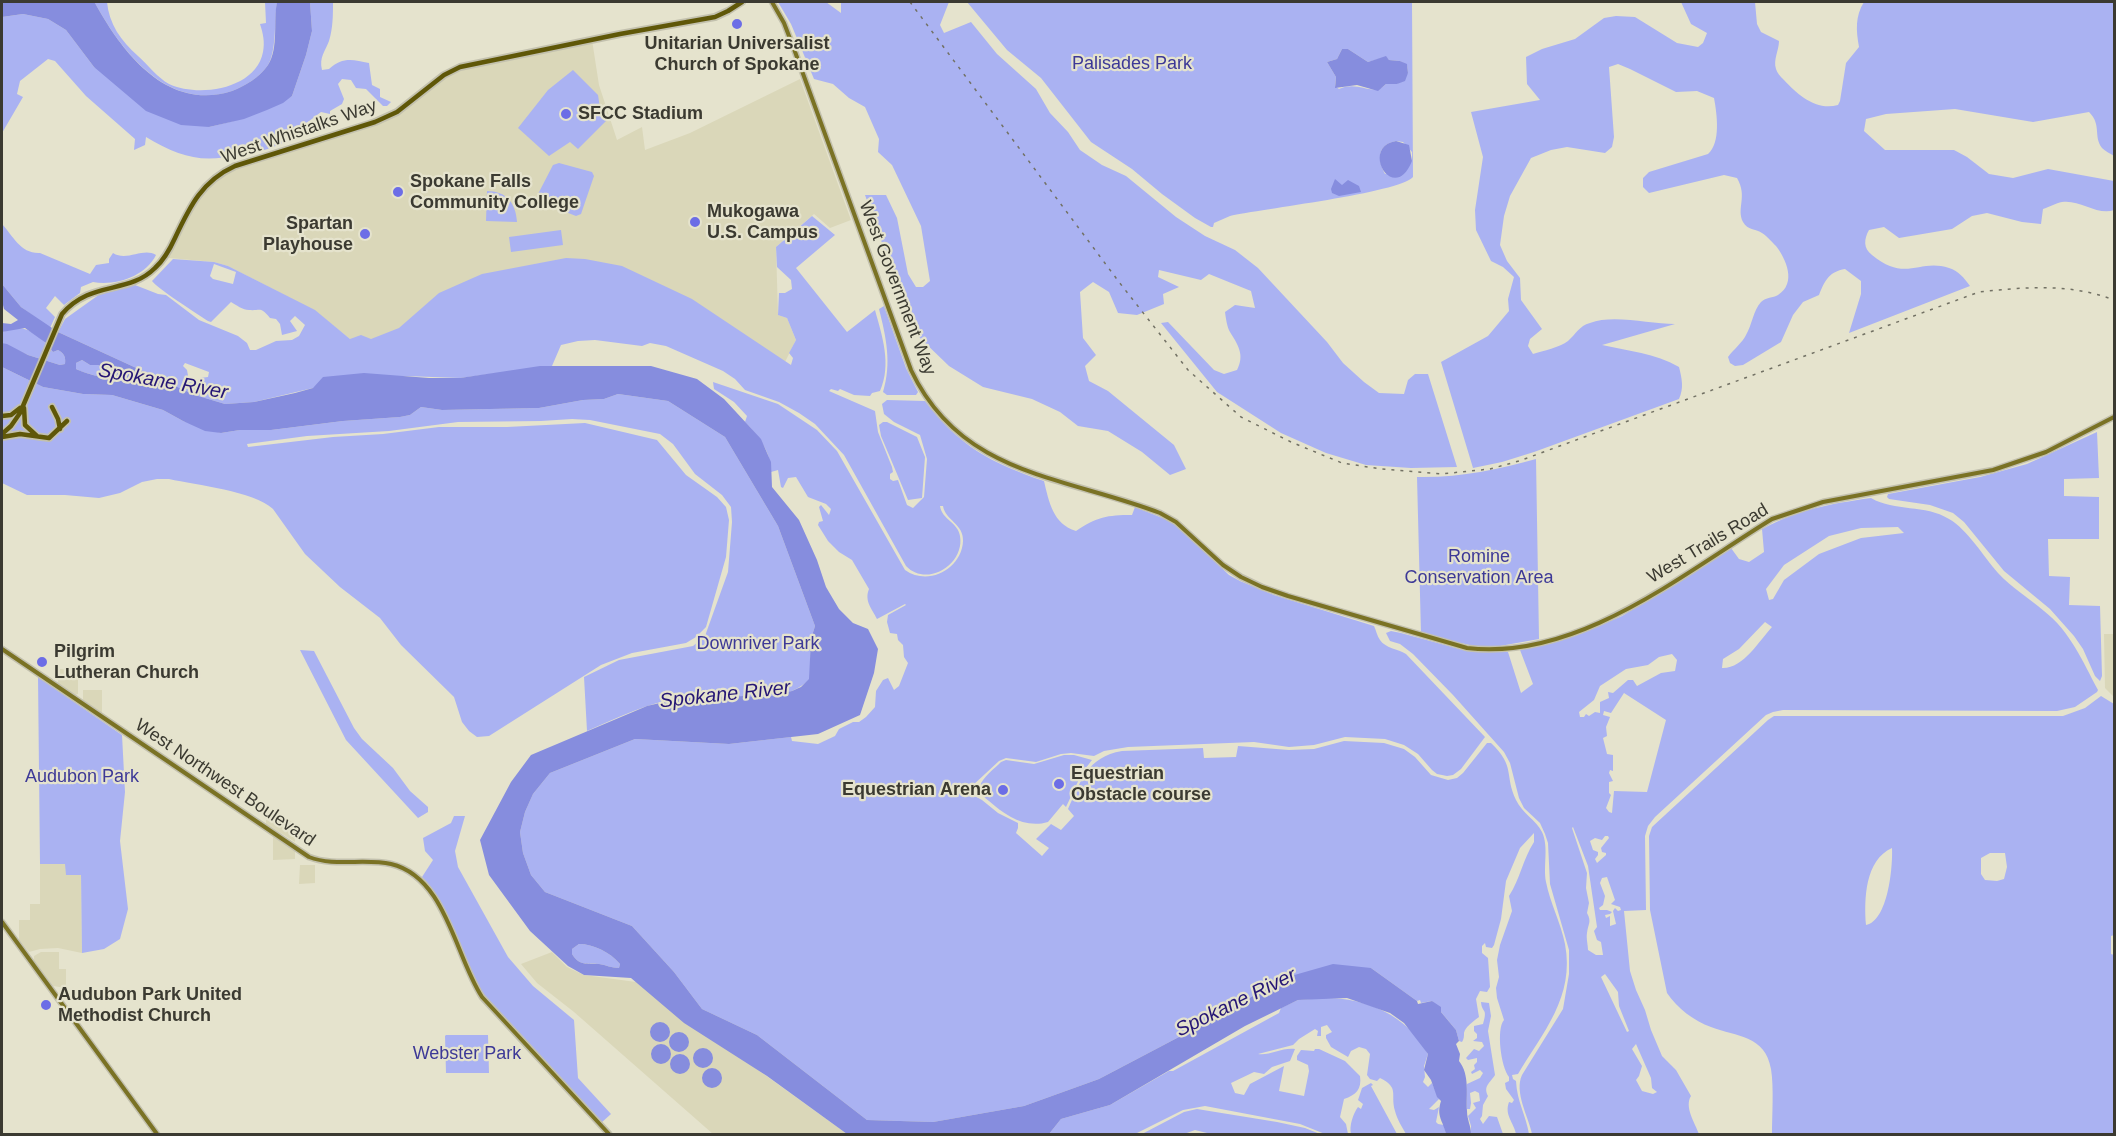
<!DOCTYPE html>
<style>
body{margin:0}
#map{position:relative;width:2116px;height:1136px;overflow:hidden;background:#e5e3cd;font-family:Helvetica,sans-serif}
canvas{display:block}
.frame{position:absolute;inset:0;border:3px solid #3b3a31;pointer-events:none}
</style>
<div id="map">
<canvas width="2116" height="1136"></canvas>
<div class="frame"></div>
</div>
<script>
const g = document.querySelector('canvas').getContext('2d');
g.lineJoin = 'round';
function paint(path, color) { g.fillStyle = color; g.fill(path, 'evenodd'); }
function trace(path, color, width, dash) { g.strokeStyle = color; g.lineWidth = width; g.lineCap = dash ? 'butt' : 'round'; g.setLineDash(dash || []); g.stroke(path); }
function label(font, color, halo, rows, align = 'center') {
  g.font = font + ' Helvetica,sans-serif'; g.lineWidth = 4.5; g.setLineDash([]); g.textBaseline = 'middle'; g.strokeStyle = halo; g.fillStyle = color; for (const [text, x, y, turn = 0] of rows) {
    g.save(); g.translate(x, y); g.rotate((+turn || 0) * Math.PI / 180); g.textAlign = isNaN(turn) ? turn : align; if (halo) g.strokeText(text, 0, 0); g.fillText(text, 0, 0); g.restore();
  }
}
paint(new Path2D(`
 M592,40L599,85L617,140L642,127L645,150L690,133L800,79L851,220L830,228L814,214L776,247L778,315L787,318L796,340L785,362L717,324L385,341L350,339L315,311L228,266L214,262L169,258L167,255L191,205L220,173L328,137L397,112L431,85L460,67Z
 M2104,634H2114V697L2105,688Z
 M58,669L78,670V694L75,695L58,684Z
 M83,690H102V713L83,700Z
 M266,820L294,821L295,842L266,824Z
 M273,837L295,851V859L273,860Z
 M40,864H81L82,953L58,948L40,949L29,952L19,940V920H30V904H40Z
 M300,865H315V883L299,884Z
 M41,952H59V969H66V988L53,986L34,961V956Z
 M552,952L567,967L584,975L636,982L847,1134H713L574,1012L537,983L521,964Z`), '#dad7b9');
paint(new Path2D(`
 M92,2H107C109,24 121,41 138,56C148,65 158,78 169,84C199,98 256,89 263,52C265,42 263,33 260,24L266,23L265,2H277C274,19 277,50 268,65C260,77 245,86 232,91C168,112 122,52 95,3Z
 M310,2H333C333,15 333,28 329,41C325,52 319,57 322,70L329,69C342,57 352,59 369,63L372,85L380,89V97L391,102L387,106H383L366,89L356,88L351,80L342,79L338,84L344,99L342,104L330,111V114L321,112L300,128L299,135C288,140 276,147 264,150C256,152 248,152 240,154C202,164 180,157 146,137L145,145L134,150L135,139L86,96L55,61L48,59L20,81L17,94L23,97L2,133V17L23,14L48,19L66,30L94,67L209,127C241,120 264,112 292,96L306,55L312,31Z
 M778,2H826L841,13V2H949L940,25L944,33L971,22L997,54L1036,89L1050,113L1068,132L1080,150L1102,165L1126,176L1176,217L1205,236L1235,250L1258,268L1327,342L1343,363L1364,382L1379,393L1404,394L1408,380L1415,374H1428L1457,467L1411,468L1366,465L1326,453L1281,433L1217,392L1161,323L1168,322L1214,370L1224,374L1237,370C1245,355 1238,345 1230,332C1227,327 1226,319 1225,312L1235,305L1255,308L1251,291L1209,274L1201,280L1159,270L1158,277L1179,287L1163,294L1164,304L1137,315L1118,313L1109,292L1093,282L1080,292L1083,338L1096,355L1085,366L1089,381L1108,391L1174,445L1186,469L1170,475L1142,452L1108,431L1078,426L1060,412L1032,399L983,387L949,366L920,338L900,311L899,291L865,195H886L897,218L908,274L916,287H923L930,281L921,226L892,165L878,152L879,139L865,107L849,98L833,84L814,79L791,24Z
 M967,2H1412L1413,177C1399,193 1260,209 1230,216L1214,223L1213,227H1211L1195,218L1162,194L1132,169L1091,142L1041,78L1007,50ZM1342,49H1348L1368,62L1386,57L1389,60L1400,61L1407,65L1408,73L1397,84H1386C1372,98 1360,80 1339,89L1335,86L1336,77L1327,62L1337,59ZM1396,141L1403,142L1412,152V161L1385,174C1378,160 1376,145 1396,141Z
 M1681,2H1755L1757,24L1761,32L1779,41C1779,50 1773,60 1776,69C1777,73 1780,76 1784,80C1798,95 1816,111 1838,105L1840,101L1846,63L1859,47C1856,31 1855,16 1864,2H2114V156C2111,154 2105,151 2102,148C2093,136 2102,125 2089,112L2033,122L1955,109L1886,114L1866,119L1864,131L1885,150H1954L1967,157L1989,174L2013,178L2048,169L2114,181V210C2098,216 2079,199 2062,202C2056,203 2049,207 2043,209L2041,224L2022,222L1987,213L1972,216L1952,229L1899,238L1884,227L1869,230C1864,239 1863,248 1872,255C1906,283 1919,258 1949,268C1959,271 1964,278 1970,286L1849,333L1861,294V281L1845,269C1829,272 1825,280 1819,295L1803,302L1793,315L1781,342L1743,365L1735,366L1730,363L1728,357C1734,349 1742,343 1746,335C1752,325 1753,311 1761,302C1766,297 1773,298 1778,295C1797,283 1786,259 1776,246C1772,242 1767,236 1762,233C1755,228 1748,231 1743,222C1736,208 1748,197 1737,178L1724,175L1649,193L1643,187V178L1649,172L1708,154C1721,143 1717,114 1714,98L1697,91L1676,92L1630,69L1618,64L1609,67L1614,137L1612,147L1605,153L1567,147L1551,150L1531,158L1510,196L1504,216L1500,245L1507,261L1520,278L1521,300L1542,329L1530,339L1528,346L1533,354C1543,351 1560,347 1568,341C1576,334 1579,326 1590,323C1613,314 1650,324 1675,324L1602,345C1628,351 1655,353 1679,367C1682,379 1684,388 1679,399L1534,452L1502,462L1473,468L1441,362L1488,336L1509,311L1508,299L1514,277L1503,267L1491,261L1476,230L1475,210L1483,157L1471,112L1540,100L1527,84L1526,57L1542,49L1575,39L1604,18L1616,16L1635,17L1677,43L1698,47L1703,43L1707,33L1691,24Z
 M573,70L598,95L600,108L606,121L578,149L570,142L549,156L518,128L548,90Z
 M559,163L592,172L594,176L581,214L576,216L540,202L537,196L553,165Z
 M487,191C506,191 516,203 517,222L486,221Z
 M812,216L835,235L796,268L847,332L875,310C882,336 892,364 880,391L872,393L870,396L854,395L840,389L838,391L831,389L829,391L875,411L878,432L892,467L893,472L890,474V479L893,481L898,480L907,505L913,508L924,497L927,459L920,435L894,422L884,414L882,404L887,400L925,401C959,446 991,463 1044,481C1049,502 1053,524 1076,531C1097,517 1107,515 1132,515L1135,507L1165,519L1178,526L1229,575L1240,581L1274,595L1374,626C1376,630 1377,636 1380,640C1385,648 1398,649 1406,654L1485,737L1461,769L1453,775L1447,776L1437,774L1432,770L1418,754L1404,745L1385,739L1345,737L1314,745L1289,747L1254,742L1128,747L1104,751L1094,756L1071,753L1061,754L1036,762L1006,758L999,761L971,787V794L982,800L998,813L1018,823V828L1016,833L1042,856L1049,848L1036,839L1051,824L1061,830L1074,816L1068,809C1081,781 1087,757 1122,751L1203,748L1204,758L1236,757L1238,746L1289,750L1314,749L1344,741L1384,743L1404,749L1415,757L1431,775L1448,780L1457,778L1463,773L1487,743H1491C1516,767 1504,775 1516,800C1522,813 1536,820 1542,832C1549,847 1543,866 1546,882C1550,903 1561,923 1565,944C1575,997 1543,1032 1518,1074L1512,1075L1513,1079L1516,1081C1517,1102 1526,1115 1529,1134H1516C1514,1123 1504,1115 1509,1102L1512,1103L1514,1100L1506,1089L1505,1083L1509,1081V1077C1501,1067 1496,1029 1504,1020L1497,998L1496,988L1499,977L1497,960L1500,945L1512,911L1509,896C1520,879 1523,859 1534,842V833L1520,848L1506,881L1501,919L1494,945L1492,948L1486,947L1485,943L1482,946V953L1488,958L1490,987L1487,992L1480,991L1476,999L1479,1017C1474,1021 1465,1027 1464,1033C1464,1036 1464,1039 1462,1042L1459,1041L1456,1030L1432,1001L1421,1003L1420,1000L1417,1001L1371,968L1277,980L1236,1007L1099,1079L1024,1106L933,1122L867,1120L757,1035L702,1009L674,972L632,926L545,892L531,875L523,853L520,832L525,812L533,794L550,773L635,739L729,744L791,737L792,741L818,744L835,736L839,729L853,722H859L866,717L875,707L876,691L883,680L888,678L894,690L899,686L908,663L904,657L903,645L898,640L897,634L890,633L887,622L888,615L906,605L905,604L877,619C872,609 864,601 869,589L852,560L839,552L828,541L818,525L819,522L823,521L819,507L821,505L829,515L831,509L826,504L808,497L796,477L788,478L783,488L781,487L778,470L771,472C771,451 759,437 745,422L747,416L734,402L714,389L713,382L778,404L817,430L837,451L905,570C929,587 962,568 963,541C964,524 945,520 943,506H940C942,520 958,522 960,536C965,564 927,588 906,566L844,455L815,424L799,413L779,402L745,390L735,379L723,371L666,346L650,343L642,346L595,340L578,341L561,345L552,366L460,378L405,376L313,388L254,402L225,404L195,395L58,332L65,319L100,294L135,285L158,294L166,295L199,320L238,336L247,343L250,350H256L276,341L292,340L299,336L305,325L295,316L290,321L297,331L282,335L280,324L276,319L270,318C260,306 261,311 249,310C243,310 236,305 231,302L211,322L208,321C197,314 157,288 152,281L173,259L214,262L228,266L315,310L350,339L361,335L371,339L399,328L439,293L482,274L566,258L585,259L622,266L692,299L791,365L793,358L789,353L796,340L787,318L778,315L779,293H785L792,289L791,280L777,267L776,247ZM214,264L236,272L233,284L213,279L210,276ZM185,363L209,372L208,377L200,378L195,384L189,381L187,370L183,366Z
 M2,224C13,236 21,254 40,253L90,274L96,265L109,263V259L113,253C127,262 143,247 156,255C145,277 115,286 93,282L81,287L80,293L64,305L55,296L46,308L55,317L50,328L21,307L2,284Z
 M561,230L563,245L511,252L509,237Z
 M884,306L906,368L918,392L916,395H887L883,392C892,363 886,337 879,309Z
 M17,328C32,328 44,340 53,352L58,350C64,353 66,357 65,364L60,365L28,355L2,343V332Z
 M82,360L90,365H98L123,378L124,382C117,382 83,373 76,369V363Z
 M2,367L43,387L83,394L112,395L163,410L183,421L221,433L240,430H271L343,421L400,417L410,415L421,407L442,410L539,408L583,400L604,399L618,394L668,401L725,437L778,526L815,626L811,639L810,679C788,699 769,696 741,696C722,697 701,696 682,698C648,702 617,718 587,731L584,677L619,660L693,646L705,636L728,572L732,522L731,507L722,495L695,474L673,444L660,434L590,420L572,419L541,421L458,422L389,431L307,436L247,444L248,447L333,437L383,434L439,427H507L585,423L657,440L686,475L717,497L726,507L729,520L726,557L706,627L696,637L686,643L632,653L601,665L489,736L477,737L469,731L462,722L454,697L401,645L380,618L340,587L305,554L273,509C253,491 197,485 169,479H157L142,482L120,493L99,498L65,495H27L2,483Z
 M883,422H887L917,437L925,457L922,498L908,500L881,436L879,425Z
 M2097,432L2099,478L2064,479V496L2099,497V539H2048L2049,576L2070,577L2069,605L2100,606L2102,676L2100,681L2095,676L2083,649L2074,636L2050,609L2004,571L1964,522L1953,513L1930,505L1889,499L1887,497L1888,494L1980,477L2027,464Z
 M1536,459L1539,639L1500,646H1474L1421,634L1417,477C1458,478 1496,470 1536,459Z
 M1871,498C1895,512 1925,504 1949,519C1967,529 1984,557 1998,573C2012,588 2029,598 2044,611C2070,631 2083,662 2098,690L2097,692L2075,707L2057,711L1783,710L1773,712L1766,715L1655,817L1648,826L1645,836L1646,910L1624,911L1630,971L1636,990L1645,1010L1651,1030L1662,1056L1676,1070L1691,1096C1684,1107 1695,1123 1699,1134H1532C1528,1116 1514,1092 1522,1075L1563,1009L1569,974V950L1550,884L1548,843L1545,834L1540,823L1524,808L1519,798L1510,763L1504,752L1453,695L1413,654L1400,644L1390,641L1386,633L1391,631L1401,633L1467,651L1508,652L1521,693L1533,684L1520,650L1575,636L1622,616L1731,548L1739,559L1749,562L1764,552L1762,529C1800,509 1829,504 1871,498ZM1898,527L1904,533L1861,538L1819,554L1784,580L1773,599L1769,600L1766,589L1784,565L1829,536L1861,528ZM1765,622L1772,627C1759,641 1743,669 1722,668L1723,659L1739,649ZM1672,654L1677,660L1675,671L1661,673L1637,686L1633,680H1628L1613,693L1608,692L1609,698L1600,702V713L1595,712L1589,716L1586,714L1584,717H1580L1579,712L1594,700L1600,686L1626,669L1648,665L1659,657ZM1624,693L1666,720L1647,792L1614,791L1612,813L1609,812L1606,808L1611,795L1609,793V782L1613,781L1609,773L1610,770L1613,771V755L1607,754L1603,738L1607,736L1606,727L1610,717L1603,715L1604,711L1611,713ZM1573,827L1588,866L1597,927L1594,931L1597,940L1601,942L1603,955H1596L1588,950C1588,945 1586,938 1587,933C1588,924 1592,922 1587,913L1589,903L1586,888L1587,873L1572,828ZM1605,836H1608L1609,838L1601,848L1602,852L1606,853V855L1597,863L1595,859L1598,855V852L1593,850L1590,841L1595,838L1602,840ZM1607,877L1615,900L1611,904L1620,907L1621,910L1618,911L1615,908L1613,911L1616,924L1610,926V916L1606,918L1605,915L1610,914L1612,912L1607,910H1600L1599,908L1603,905L1605,896L1600,883L1602,878ZM1605,974L1618,992L1619,1006L1629,1031L1627,1032L1601,977ZM1636,1044L1651,1078L1652,1088L1657,1092L1653,1094L1642,1091L1636,1080L1639,1076L1642,1066L1632,1049Z
 M300,650L314,651L354,728L362,739L393,768L410,791L428,807V812L418,818L346,740Z
 M38,677L122,735L125,792L120,841L128,909L120,939L104,949L82,953L81,875H66L65,864H40Z
 M2101,696L2114,704V935L2111,936V954L2114,955V1134H1772C1772,1116 1774,1087 1771,1069C1765,1035 1737,1037 1711,1027C1694,1021 1677,1008 1667,993L1650,910L1649,836L1652,827L1768,720L1774,716H2063L2085,708ZM1892,848C1893,867 1888,921 1866,925C1864,899 1865,860 1892,848ZM1990,853H2005L2007,867L2004,879L1997,881L1985,880L1981,874V858Z
 M1064,755H1074L1092,760L1082,773L1066,807L1063,804L1048,822C1025,829 1005,815 989,801C984,797 978,793 980,786C982,778 995,768 1001,762L1006,760L1034,764Z
 M454,816H465L455,851L458,867L508,957L533,986L574,1020L578,1078L611,1114L601,1123L486,998C461,959 454,911 422,877L433,860L425,851L423,838L451,823Z
 M579,944C593,944 610,952 620,964L619,968C612,968 606,965 599,964C587,963 579,966 572,954V949Z
 M1325,998C1367,998 1407,1015 1428,1054L1424,1066L1425,1077L1423,1082L1428,1087L1432,1083L1439,1099L1429,1109L1434,1110L1439,1107L1436,1122L1438,1124L1444,1125L1446,1134H1406C1402,1127 1397,1119 1395,1111C1390,1094 1400,1088 1380,1078L1377,1081L1370,1079L1367,1075L1370,1054L1366,1049L1359,1047L1351,1051L1348,1057L1331,1047L1326,1038V1035L1332,1032L1327,1025L1321,1027V1036H1317L1318,1031L1315,1029L1299,1039L1293,1045L1258,1054C1269,1056 1283,1047 1295,1049L1290,1061L1272,1067L1264,1074L1254,1072L1231,1083L1235,1093L1244,1095L1250,1084L1284,1066L1279,1091L1304,1096L1309,1071L1308,1065L1297,1060V1056L1301,1050L1314,1051L1315,1049H1319L1345,1061L1360,1076C1362,1089 1356,1095 1344,1099L1340,1117L1346,1124L1348,1134H1325L1300,1124L1205,1106L1183,1110L1135,1134H1049L1061,1119L1110,1105L1169,1071H1173L1279,1013L1281,1008L1298,1000Z
 M1481,1002L1489,1003L1491,1016L1488,1031L1495,1075C1490,1083 1483,1086 1488,1096L1483,1105L1482,1116L1480,1119L1483,1124L1489,1116L1497,1117L1503,1134H1471V1126L1468,1116L1476,1108L1473,1103L1480,1101L1479,1093L1475,1091L1470,1093L1471,1103L1470,1109H1467V1084L1480,1078L1483,1073L1480,1070L1472,1074L1471,1072L1475,1069L1474,1065L1477,1062V1058L1468,1060L1466,1058L1474,1049L1479,1051L1484,1046L1482,1042L1473,1041L1477,1038V1034L1474,1031V1026L1483,1024C1488,1007 1482,1014 1481,1002Z
 M446,1035H488L489,1073H446L445,1036Z
 M1371,1083L1373,1085L1371,1086L1397,1134H1351C1349,1126 1353,1114 1358,1107L1361,1109L1363,1104L1358,1100L1362,1088Z
 M1197,1109L1277,1122L1305,1128L1320,1134H1211L1195,1130L1184,1134H1142L1184,1112Z`), '#aab2f2');
paint(new Path2D(`
 M2,2L95,3C122,52 167,112 232,91C245,86 260,77 268,65C279,48 273,21 277,2H310L312,31L306,55L292,96L283,103L267,110L244,119L209,127L181,125L146,111L94,67L66,30L48,19L23,14L2,17Z
 M1342,49H1348L1368,62L1386,56L1389,60L1400,61L1407,64L1408,73L1405,81L1397,84H1386L1378,91L1357,85L1335,88L1336,77L1327,62L1337,59Z
 M1396,141L1409,145L1412,161C1394,206 1359,147 1396,141Z
 M1335,179L1342,185L1348,180L1359,186L1361,192L1339,196L1332,193L1331,189Z
 M2,284L21,307L58,332L195,395L225,404L254,402L295,393L313,388L323,377L364,373L429,378H460L540,366H651L697,379L724,399L761,439L771,462L772,487L799,520L817,560L826,587L839,609L853,623L868,629L878,649L874,673L860,715L818,734L729,744L635,739L550,773L533,794L525,812L520,832L523,853L531,875L545,892L632,926L674,972L702,1009L757,1035L867,1120L933,1122L1024,1106L1099,1079L1236,1007L1277,980L1333,964L1371,968L1417,1001L1418,1004L1432,1001L1441,1007V1012L1456,1030L1459,1041L1456,1044L1460,1054L1459,1061C1470,1075 1466,1094 1467,1111C1467,1120 1471,1126 1471,1134H1446C1443,1120 1436,1117 1441,1101L1437,1097L1431,1080L1424,1070L1428,1054L1404,1023L1390,1013L1347,998L1298,1000L1245,1026L1110,1105L1061,1119L1049,1134H847L767,1076L684,1023L631,978L584,975L568,966L530,931L489,875L480,840L511,782L531,755L647,706L681,698L745,696L767,697L792,691L801,687L809,679L811,639L815,626L778,526L725,437L668,401L618,394L604,399L583,400L539,408L442,410L421,407L410,415L400,417L343,421L271,430H240L221,433L205,431L183,421L163,410L112,395L83,394L43,387L2,367V343L7,344L28,355L60,365L65,364C66,357 64,353 58,350L53,352L46,343L25,328L2,332V323L11,324L18,320L4,309L2,301ZM82,360L90,365H98L123,378L124,381C117,382 83,373 76,369V363ZM579,944C593,944 610,952 620,964L619,968C612,968 606,965 599,964C587,963 579,966 572,954V949Z
 M650 1032a10 10 0 1 1 20 0a10 10 0 1 1-20 0Z
 M669 1042a10 10 0 1 1 20 0a10 10 0 1 1-20 0Z
 M651 1054a10 10 0 1 1 20 0a10 10 0 1 1-20 0Z
 M693 1058a10 10 0 1 1 20 0a10 10 0 1 1-20 0Z
 M670 1064a10 10 0 1 1 20 0a10 10 0 1 1-20 0Z
 M702 1078a10 10 0 1 1 20 0a10 10 0 1 1-20 0Z`), '#868dde');
const secondary = new Path2D(`
 M772,2L784,23L794,49L911,370C961,476 1064,476 1160,513L1176,522L1223,565L1241,577L1262,587L1288,596L1467,648C1578,661 1682,574 1772,519L1823,502L1993,470L2046,452L2114,417
 M2,649L309,857C335,867 364,858 391,864C446,877 455,956 482,997L609,1134
 M2,922L157,1134`);
const primary = new Path2D(`
 M52,407L58,419L60,429
 M24,408L25,425L37,436
 M2,416L11,415L20,408
 M2,434L11,426L20,413L62,314C91,280 128,295 155,268C164,260 170,249 175,238C190,206 202,181 235,166L375,122L397,112L444,75L460,67L620,34L715,17L728,11L742,2
 M2,437L20,434L49,438L67,421`);
trace(secondary, '#c3c1ae', 7);
trace(primary, '#c3c1ae', 8);
trace(secondary, '#7a7224', 4);
trace(primary, '#5f5708', 4.5);
trace(new Path2D(`
 M910,2L1119,282L1188,370L1241,417L1291,442L1342,463L1381,469L1441,474L1490,469L1519,461L1979,292C2025,287 2070,283 2114,300`), '#727164', 1.5, [3, 6]);
for (const [x, y, r, color] of [
 [737,24,6,"#6c6de6"],
 [566,114,6,"#6c6de6"],
 [398,192,6,"#6c6de6"],
 [695,222,6,"#6c6de6"],
 [365,234,6,"#6c6de6"],
 [42,662,6,"#6c6de6"],
 [1059,784,6,"#6c6de6"],
 [1003,790,6,"#6c6de6"],
 [46,1005,6,"#6c6de6"]
]) { const dot = new Path2D(); dot.arc(x, y, r, 0, 2 * Math.PI); g.fillStyle = color; g.fill(dot); trace(dot, '#e5e3cd', 2); }
label('bold 18px', '#3b3a31', '#e5e3cd', [
 ["Unitarian Universalist",737,44,"center"],
 ["Church of Spokane",737,65,"center"],
 ["SFCC Stadium",578,114],
 ["Spokane Falls",410,182],
 ["Community College",410,203],
 ["Mukogawa",707,212],
 ["U.S. Campus",707,233],
 ["Spartan",353,224,"right"],
 ["Playhouse",353,245,"right"],
 ["Pilgrim",54,652],
 ["Lutheran Church",54,673],
 ["Equestrian",1071,774],
 ["Obstacle course",1071,795],
 ["Equestrian Arena",991,790,"right"],
 ["Audubon Park United",58,995],
 ["Methodist Church",58,1016]
], 'left');
label('18px', '#3d3997', '#e5e3cd', [
 ["Palisades Park",1132,64],
 ["Romine",1479,557],
 ["Conservation Area",1479,578],
 ["Downriver Park",758,644],
 ["Audubon Park",82,777],
 ["Webster Park",467,1054]
]);
label('18px', '#3b3a31', '#e5e3cd', [
 ["West Whistalks Way",299,132,-19],
 ["West Government Way",897,288,69],
 ["West Trails Road",1708,544,-31],
 ["West Northwest Boulevard",225,783,34]
]);
label('italic 20px', '#251675', '#e5e3cd', [
 ["Spokane River",163,382,10],
 ["Spokane River",725,695,-6],
 ["Spokane River",1236,1003,-26]
]);
</script>
